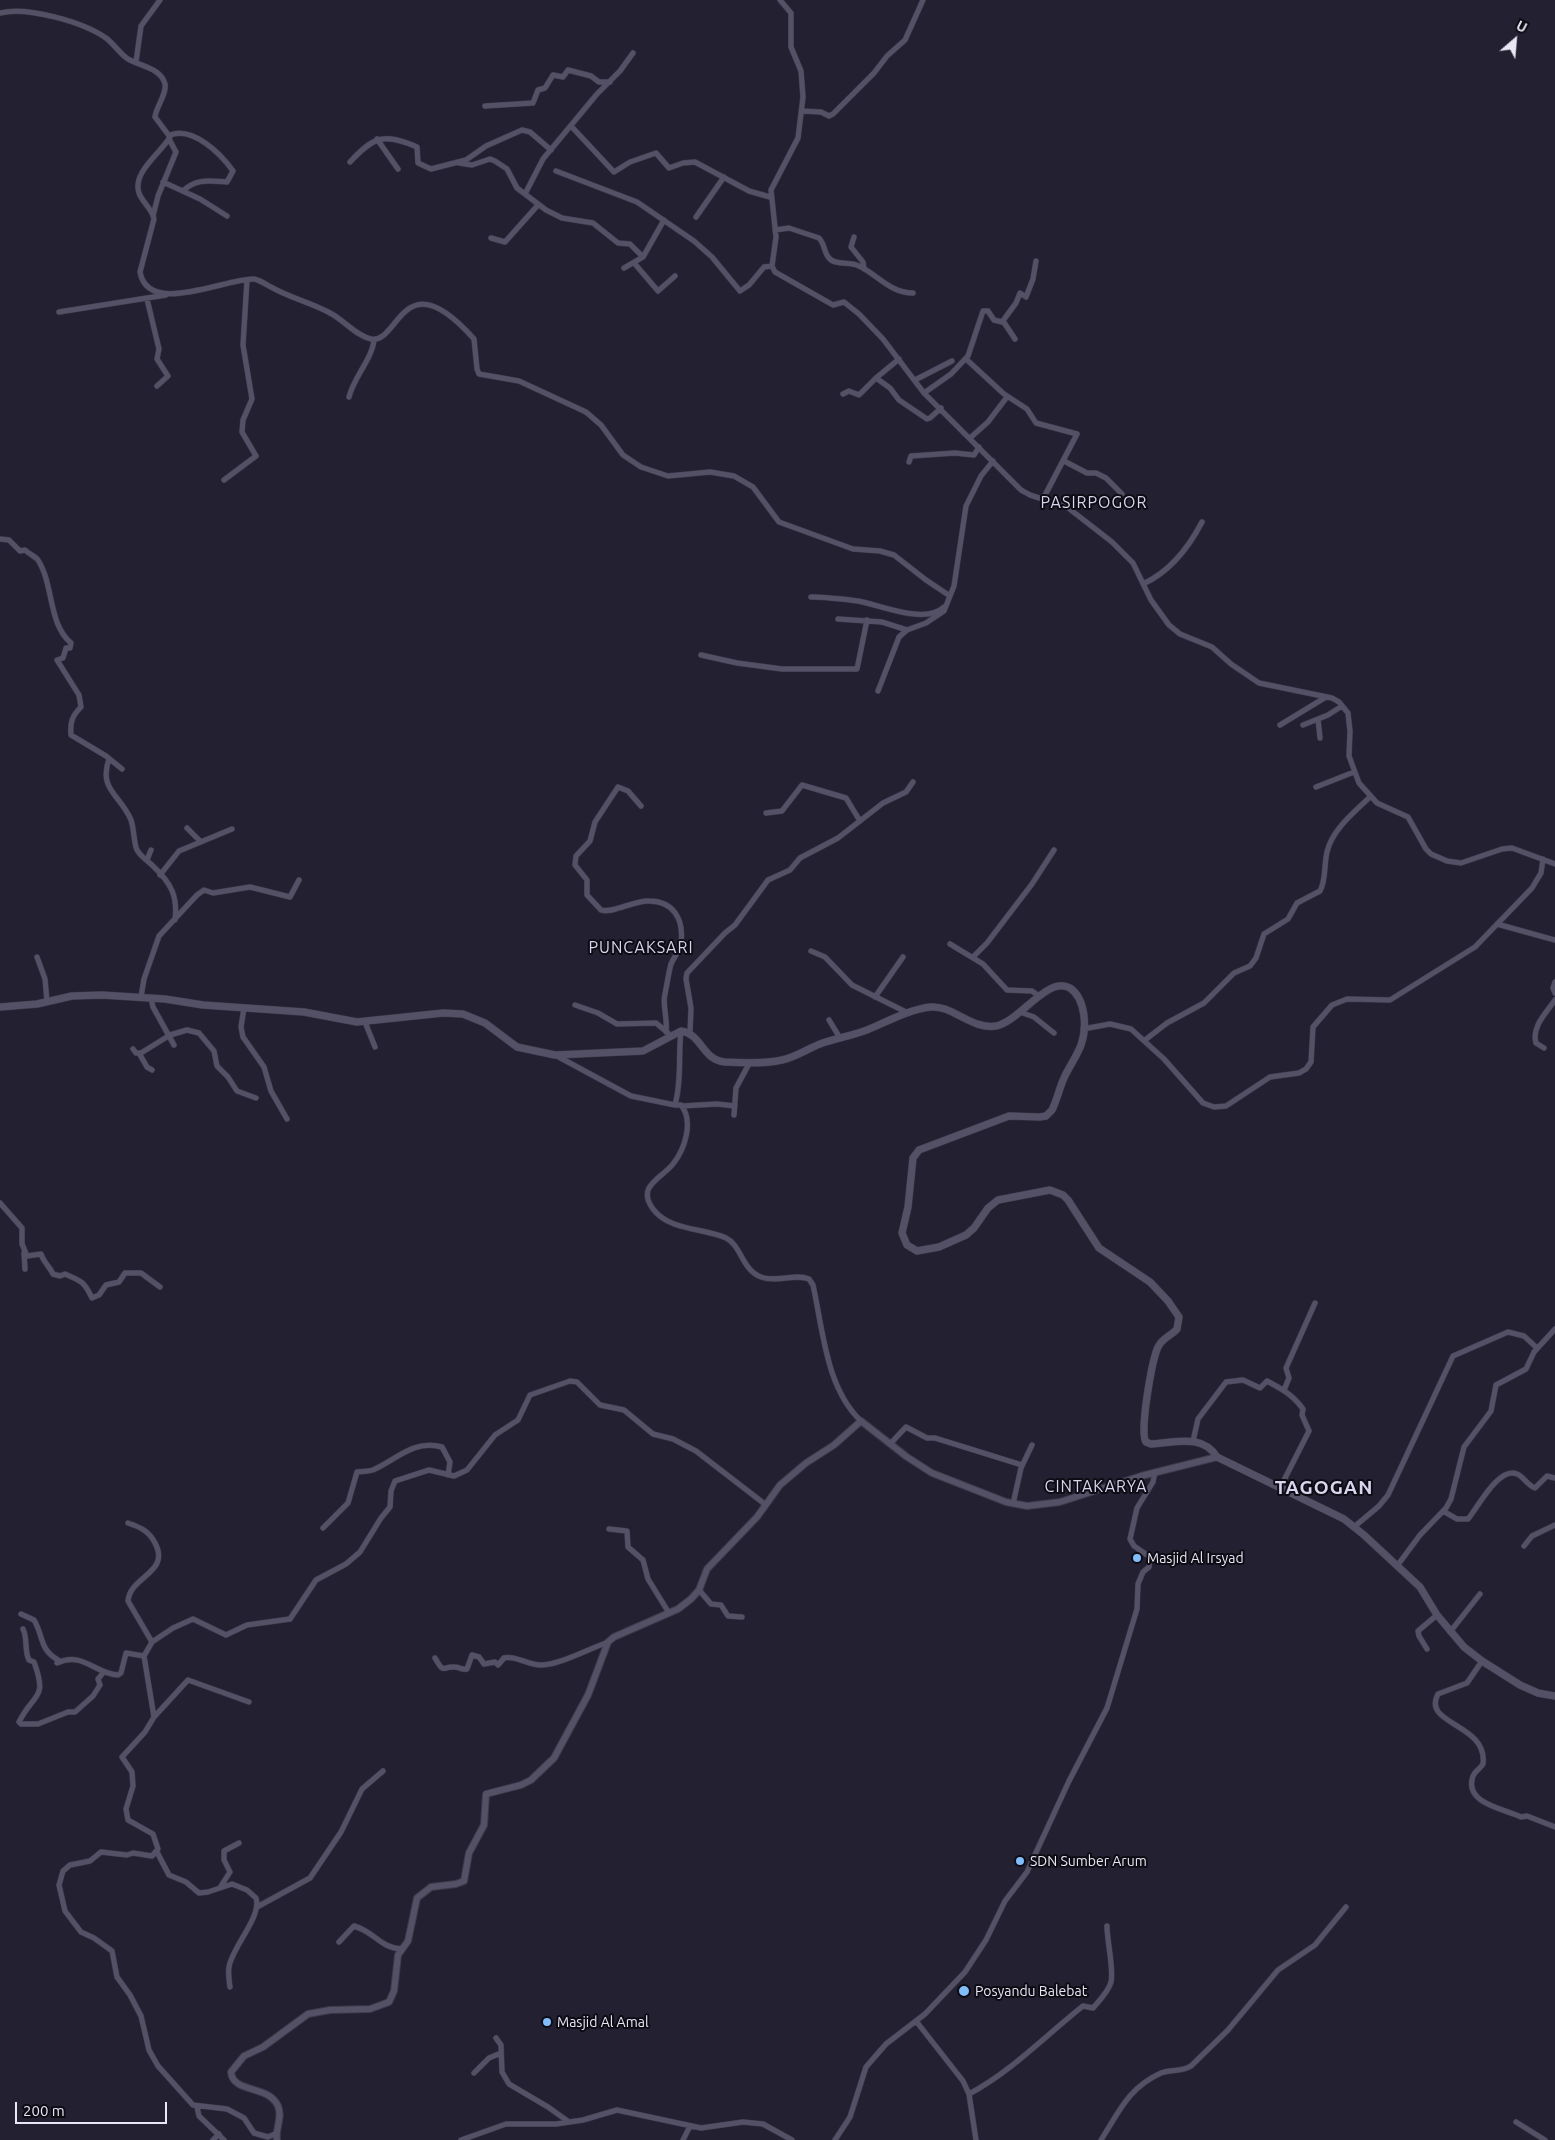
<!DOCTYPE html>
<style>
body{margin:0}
#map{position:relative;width:1555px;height:2140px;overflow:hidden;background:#232032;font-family:Ubuntu,sans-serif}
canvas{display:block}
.north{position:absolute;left:1490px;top:15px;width:50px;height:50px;-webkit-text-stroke:4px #0d0b13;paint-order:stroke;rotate:27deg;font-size:14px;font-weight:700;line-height:20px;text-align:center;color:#e9e7f4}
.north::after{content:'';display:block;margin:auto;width:18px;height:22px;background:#e9e7f4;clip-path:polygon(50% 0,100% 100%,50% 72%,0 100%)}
.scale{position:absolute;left:15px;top:2102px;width:152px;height:22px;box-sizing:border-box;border:2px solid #e9e7f4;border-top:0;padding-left:6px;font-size:15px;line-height:18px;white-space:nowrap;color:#e9e7f4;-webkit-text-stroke:4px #0d0b13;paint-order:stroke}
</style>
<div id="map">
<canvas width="1555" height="2140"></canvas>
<div class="north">U</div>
<div class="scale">200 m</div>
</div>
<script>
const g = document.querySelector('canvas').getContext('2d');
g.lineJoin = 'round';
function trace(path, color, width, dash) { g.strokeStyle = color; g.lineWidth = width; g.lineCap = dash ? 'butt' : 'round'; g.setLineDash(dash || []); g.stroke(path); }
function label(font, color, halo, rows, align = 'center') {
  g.font = font + ' Ubuntu,sans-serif'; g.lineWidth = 4; g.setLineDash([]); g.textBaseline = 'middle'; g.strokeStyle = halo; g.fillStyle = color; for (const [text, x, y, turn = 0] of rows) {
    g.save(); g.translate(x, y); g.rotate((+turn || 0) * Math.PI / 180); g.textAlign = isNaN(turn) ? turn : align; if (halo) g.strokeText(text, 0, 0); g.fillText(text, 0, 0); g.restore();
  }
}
const minor = new Path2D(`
 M780,0L791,13V47L801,71L803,97L798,138L771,190L776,237L772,266L775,272L833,305L844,302L859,314L883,339L924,393L1021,490L1030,495L1067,507L1112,542L1133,563L1151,600L1169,625L1180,634L1212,647L1231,664L1259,683L1332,698L1339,702L1348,713L1350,731L1349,756L1359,783L1377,803L1408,817L1426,849L1431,854L1447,861L1461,863L1502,849L1512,848L1555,864
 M0,13C27,6 83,22 106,38C114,44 120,54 128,59C140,66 161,68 165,84C167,94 156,107 155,117L170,137C161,153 132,172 139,193C142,202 153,210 154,219L140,272C148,317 226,278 254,279C260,280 265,284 271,287C290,298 310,302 330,313C344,320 356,336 371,339C399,345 402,258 474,339L477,369L479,374L519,381L586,412L601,425L623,455L641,467L668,476L710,472L734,476L753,487L779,522L853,549L880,551L894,555L926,580L950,596
 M136,62L141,26L160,0
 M485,106L533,103L538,90L545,88L553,75L563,77L568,70L591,76L599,82H610
 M802,111L821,112L829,116L833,114L874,73L887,56L905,40L923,0
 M571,126L614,172L630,162L656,153L669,168L683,163L695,162L749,191L770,197
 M170,135C193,126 221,154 233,171L227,182C210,181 196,178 183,191
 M377,139L398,169
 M350,162C374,136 384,133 417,147L418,163L431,169L466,160L486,146L522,130L530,132L551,150
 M459,163L472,165L490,159L495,161L507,169L517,188L546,210L562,218L593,223L618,243L630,244L643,257
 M556,171L637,202L694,241L712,257L740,291L749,285L764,267L772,266
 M163,182L200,199L227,216
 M525,194L543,159L597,94L620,71L633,53
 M153,216L158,196L176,152L169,139
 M696,217L724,177
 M775,230L789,228L819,238C825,244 824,253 829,258C835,266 850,261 859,266C878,275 890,293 913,293
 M854,237L851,247L863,262L864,269
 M491,238L505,242L538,205
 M635,264L658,291L675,276
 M624,268L643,257L664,220
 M147,299L159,349L157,359L168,376L157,386
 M59,312L166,295
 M1003,321L1015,339
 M966,359L1004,394L1027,409L1036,423L1077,434L1043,499
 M876,378L899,359
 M915,380L952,361
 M924,393L951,374L968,356L983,311H988L994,320L1002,322L1016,303L1020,293L1026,297L1033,279L1036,261
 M843,394L849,391L859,395L876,378L890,388L899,400L927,419L930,418L941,408
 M349,397C354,377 372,359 374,340
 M970,438L988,422L1007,397
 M1064,461L1087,473H1096L1106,478L1122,494
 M909,462L911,456L955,453L974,455L979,447
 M224,480L256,456L242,432L243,420L252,399L243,345L247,280
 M0,539L9,540L20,551L25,550C29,554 35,556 38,560C54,585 48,624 71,643L70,648H66L63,658L57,660L79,695L81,707C72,716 70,722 71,735L106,756L122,769
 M1143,584C1169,572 1189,547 1202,522
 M811,597C827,597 842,599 858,601C881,605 925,625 944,607
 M838,619L882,622L907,630
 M701,655L737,663L782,669H857L867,620
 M878,691L899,637L907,630L926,623L944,611L954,586L966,506L981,476L993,461
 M1318,719L1320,738
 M1280,725L1326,697
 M1303,725L1328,715L1342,706
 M109,759C98,790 121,795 131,820C134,828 134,845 137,850C141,857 148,861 153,866C171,883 178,896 175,920
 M1316,787L1354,772
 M641,806L628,791L618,787L595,822L590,841L576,856L575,865L587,880V895L601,910C612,914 635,900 649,901C674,901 684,920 681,943C680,950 674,957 671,964C669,971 667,984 665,994C662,1005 668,1019 666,1032
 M766,813L782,811L802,785L846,798L860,821
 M187,828L201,842
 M147,860L151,850
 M160,875L179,851L232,829
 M1497,924L1555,940
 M950,944L983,964L1007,990L1032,991L1039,996
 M811,951L825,957L852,985L908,1013
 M37,957L45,979L47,1001
 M973,957L987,943L1032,884L1054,850
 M1555,982L1553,988L1555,993
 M141,997L144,979L159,936L197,895L204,890L213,893L250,887L290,897L299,880
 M875,997L903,957
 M151,998L153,1007L174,1045
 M575,1005L598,1013L617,1024L656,1023L668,1033
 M244,1008L241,1027L243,1037L264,1067L271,1091L287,1119
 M1020,1012L1034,1017L1054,1033
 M829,1020L840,1038
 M365,1022L375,1047
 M1083,1029L1110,1024L1131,1029L1164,1059L1203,1103L1214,1107L1226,1106L1270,1077L1299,1073L1306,1069L1311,1062L1313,1027L1332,1005L1347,999L1390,1000L1475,947L1532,888L1541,873L1543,859
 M681,1031C678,1056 682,1080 675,1105H681C694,1121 685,1149 673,1164C661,1179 636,1186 653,1209C669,1231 705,1228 726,1238C741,1245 742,1270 761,1277C777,1283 795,1273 809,1279L813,1285C823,1330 826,1388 861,1421
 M690,1033L691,1008L686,979L687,973L725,933L735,925L768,880L790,870L800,858L838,838L883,803L906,792L913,782
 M1145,1040L1167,1023L1204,1003L1234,973L1250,966L1256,958L1264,934L1288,919L1297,903L1320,891C1326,881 1324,864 1327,852C1332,830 1354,812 1370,797
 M1544,1048L1536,1043C1531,1027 1547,1012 1555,1000
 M133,1049L136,1053H141L170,1035L187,1030L199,1033L214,1051L217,1066L228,1077L237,1091L256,1098
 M139,1053L147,1067L152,1070
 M555,1055L631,1096L675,1105
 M682,1106L717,1104L735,1106
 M734,1115L736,1088L750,1062
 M0,1203L22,1228V1244L27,1256L41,1254C44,1263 50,1267 53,1274L60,1276L65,1274C81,1281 84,1281 92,1298L99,1295L106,1285L119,1282L125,1273H141L160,1287
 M24,1253L25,1269
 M1284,1390L1289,1378L1286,1368L1315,1303
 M1193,1441L1198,1419L1226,1382L1243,1380L1260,1388L1267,1381C1282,1389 1293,1395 1303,1409L1302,1415L1309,1431L1280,1488
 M891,1443L906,1427L927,1438H935L1022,1465
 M1013,1504L1021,1468L1032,1445
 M1443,1511L1457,1519H1468C1478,1507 1499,1466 1517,1474C1524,1477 1527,1485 1535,1488L1547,1476L1555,1478
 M128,1523C140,1527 149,1531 155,1543C171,1573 130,1576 128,1601L152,1642
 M1354,1527L1379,1506L1388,1495L1453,1356L1508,1332L1524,1336L1537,1348
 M323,1528L348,1503L357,1472C362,1471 367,1472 373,1470C396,1460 414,1439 442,1447L450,1462L448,1475
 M609,1529L627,1531L628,1547L643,1560L648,1579L669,1613
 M1524,1546L1532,1536L1555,1525
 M1397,1566L1420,1535L1446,1508L1451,1499L1464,1447L1491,1411L1496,1385L1526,1369L1534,1352L1555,1329
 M699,1590L711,1604L721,1605L728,1616L742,1617
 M21,1614L34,1620C44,1637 39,1649 58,1660L57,1663C83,1651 95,1674 118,1675L121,1673L126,1653L144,1656
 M23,1629C28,1639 24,1651 29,1660L34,1662C48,1700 34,1692 19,1722L21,1724H38L68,1712H75L93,1696L100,1685L98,1679L103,1673
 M1450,1632L1480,1594
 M1427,1649L1419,1636L1418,1631L1437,1615
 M435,1658C445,1675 441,1666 455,1667C459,1667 462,1670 467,1669L472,1655L479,1657L484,1664L495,1662L498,1665L504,1658C516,1655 529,1666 542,1665C561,1664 589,1649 608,1642
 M1482,1661L1467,1683L1438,1694C1421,1725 1488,1723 1483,1764C1480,1769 1475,1771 1473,1776C1463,1804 1506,1809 1521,1817L1527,1816L1555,1827
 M154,1717L188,1680L249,1702
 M157,1852L169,1875L186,1882L199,1893L208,1892L232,1884L247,1890L256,1898C262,1917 232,1947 229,1967C228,1973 229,1980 230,1987
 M221,1886L230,1872L224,1860V1851L239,1843
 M257,1907L310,1878L341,1832L362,1789L383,1771
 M339,1942L354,1926C375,1932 380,1948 402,1949
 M916,2021L963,2081L969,2094L976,2140
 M496,2038L501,2045L502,2072L509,2084L548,2107L569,2122
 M474,2073L489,2058L501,2053
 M969,2094C1012,2071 1045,2036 1083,2006L1093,2008C1099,2001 1109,1991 1111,1982C1114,1969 1107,1941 1107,1926
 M197,2107L199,2116L224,2140
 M1516,2122L1545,2140
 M277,2133L268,2137L254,2133L244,2118L227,2109L193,2105L158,2066L149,2050L141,2016L130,1995L117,1977L112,1951L94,1938L81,1932L65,1911L59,1885L63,1871L70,1865L90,1861L101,1852L127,1855L133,1853L152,1856L158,1849L153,1834L128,1820L126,1809L133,1786L132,1772L122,1757L145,1732L154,1717L144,1656L152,1642L173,1628L193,1619L226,1635L247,1625L290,1619L316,1580L346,1564L360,1552L381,1518L390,1507L391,1491L395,1481L429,1470L454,1476L467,1470L495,1435L518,1420L530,1395L570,1381L577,1382L600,1405L624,1410L653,1434L673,1439L696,1451L766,1505
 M213,2140L219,2134
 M461,2140L506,2124H556L583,2120L617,2110L701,2128L743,2122L763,2124L792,2140
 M683,2140L690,2126
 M835,2140L850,2117L866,2067L886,2044L925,2014L965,1972L986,1940L1005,1901L1027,1872L1069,1781L1107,1708L1137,1609L1138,1584L1143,1572L1149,1567L1150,1557L1134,1546L1130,1539L1137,1508L1153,1482L1155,1472
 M1101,2140C1119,2112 1128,2088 1161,2073C1171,2069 1182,2072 1191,2066L1228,2030L1278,1970L1315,1945L1346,1907`);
const tertiary = new Path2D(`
 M277,2140C275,2128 283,2118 278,2106C268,2084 233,2094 231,2072L244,2056L263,2047L308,2014L330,2010L370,2009L389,2002L394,1991L398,1955L408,1941L417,1898L431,1887L456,1884L464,1881L469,1853L484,1825L486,1794L521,1785L531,1780L554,1758L588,1695L608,1642L614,1637L678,1609L691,1599L699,1590L707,1569L757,1517L780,1485L806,1463L834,1445L861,1421L907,1457L932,1473L1006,1502L1027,1506L1060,1502L1141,1476L1217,1457`);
const secondary = new Path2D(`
 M0,1007L37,1004L72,996L102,995L165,999L203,1005L304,1012L357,1022L443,1013L463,1014L485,1023L517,1047L555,1055L643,1051L681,1031C702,1034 702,1060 725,1062C742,1063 765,1064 782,1060C796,1057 807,1049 820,1044C836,1038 851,1036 867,1030C886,1022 910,1009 931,1007C952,1005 972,1030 996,1026C1019,1022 1048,975 1070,988C1086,999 1087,1028 1081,1045C1077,1056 1069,1067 1064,1078C1059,1089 1057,1100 1052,1110L1046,1116L1040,1117L1009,1116L919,1150L913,1158L908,1207L902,1233L907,1245L917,1251L939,1247L966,1235L974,1228L988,1208L998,1200L1050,1190L1063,1195L1068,1200L1099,1248L1150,1282L1168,1301L1179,1317L1177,1329C1171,1336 1162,1338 1158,1347C1152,1360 1139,1433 1146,1442L1151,1444C1175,1443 1202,1433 1217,1457L1344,1519L1364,1535L1420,1587L1437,1615L1464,1647L1482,1661L1520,1685L1538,1693L1555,1696`);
trace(minor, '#3d3a4a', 6);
trace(tertiary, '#3d3a4a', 8);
trace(secondary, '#3d3a4a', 8);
trace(minor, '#545166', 5);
trace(tertiary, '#545166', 6);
trace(secondary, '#545166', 7);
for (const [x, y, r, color] of [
 [1137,1558,5,"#80bdfa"],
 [1020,1861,5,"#80bdfa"],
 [964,1991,6,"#80bdfa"],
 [547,2022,5,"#80bdfa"]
]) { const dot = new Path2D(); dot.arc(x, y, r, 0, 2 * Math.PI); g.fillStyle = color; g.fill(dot); trace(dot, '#0d0b13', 2); }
label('14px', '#e9e7f4', '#0d0b13', [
 ["Masjid Al Irsyad",1147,1558],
 ["SDN Sumber Arum",1030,1861],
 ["Posyandu Balebat",975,1991],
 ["Masjid Al Amal",557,2022]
], 'left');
g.letterSpacing = '1px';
label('16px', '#d8d5ee', '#0d0b13', [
 ["PASIRPOGOR",1094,503],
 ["PUNCAKSARI",641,948],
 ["CINTAKARYA",1096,1487]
]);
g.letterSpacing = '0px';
g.letterSpacing = '1px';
label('bold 19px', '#d8d5ee', '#0d0b13', [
 ["TAGOGAN",1324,1488]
]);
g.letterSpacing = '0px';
</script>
